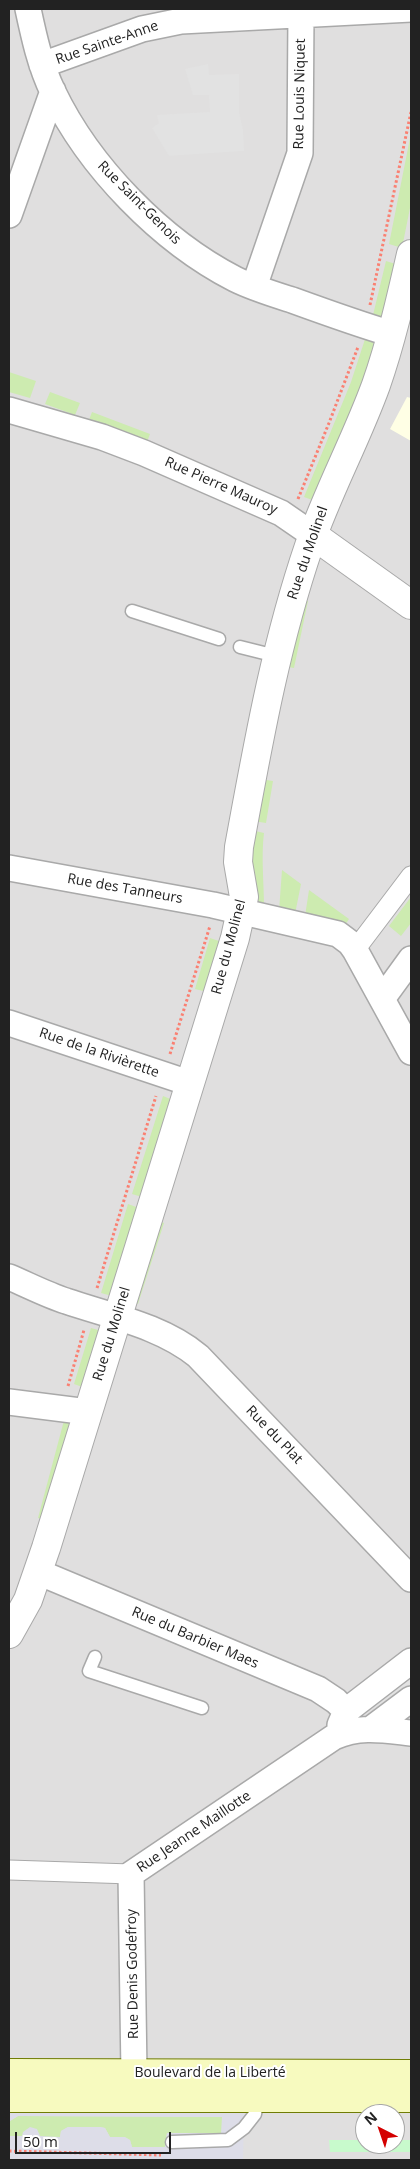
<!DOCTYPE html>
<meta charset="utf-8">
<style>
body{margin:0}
#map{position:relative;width:420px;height:2169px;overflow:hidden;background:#f2efe9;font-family:"Open Sans",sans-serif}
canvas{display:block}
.frame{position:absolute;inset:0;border:10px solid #222;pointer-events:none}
.north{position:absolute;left:355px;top:2104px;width:50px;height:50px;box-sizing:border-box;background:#fff;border:1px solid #a7a7a7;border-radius:50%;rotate:319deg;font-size:14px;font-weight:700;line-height:20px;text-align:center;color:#222}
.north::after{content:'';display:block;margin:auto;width:18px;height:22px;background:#d40000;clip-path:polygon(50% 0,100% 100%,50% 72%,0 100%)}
.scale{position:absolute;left:15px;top:2132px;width:156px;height:22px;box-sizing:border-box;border:2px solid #222;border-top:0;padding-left:6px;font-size:15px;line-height:18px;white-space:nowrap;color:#222;-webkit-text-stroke:4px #fff;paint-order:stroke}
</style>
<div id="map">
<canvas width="420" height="2169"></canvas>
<div class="frame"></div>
<div class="north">N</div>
<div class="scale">50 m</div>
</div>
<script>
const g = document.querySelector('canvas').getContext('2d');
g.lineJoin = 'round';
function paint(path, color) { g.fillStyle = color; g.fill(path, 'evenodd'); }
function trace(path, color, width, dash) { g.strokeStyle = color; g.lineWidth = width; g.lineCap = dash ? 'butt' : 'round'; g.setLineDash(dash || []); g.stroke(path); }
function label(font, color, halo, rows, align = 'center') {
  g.font = font + ' "Open Sans",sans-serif'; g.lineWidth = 4; g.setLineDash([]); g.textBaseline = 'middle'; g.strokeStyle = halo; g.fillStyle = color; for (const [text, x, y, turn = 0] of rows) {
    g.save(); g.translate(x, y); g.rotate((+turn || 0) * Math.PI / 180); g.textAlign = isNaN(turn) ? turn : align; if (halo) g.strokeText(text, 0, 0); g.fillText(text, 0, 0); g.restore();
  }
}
paint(new Path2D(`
 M9,9H411V2160H9ZM365,2114H395V2144H365Z`), '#e0dfdf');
paint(new Path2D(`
 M407,397L411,398V441L390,429Z`), '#ffffe5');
paint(new Path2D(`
 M411,133V203L402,248L389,244Z
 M386,261L399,265L386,318L373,315Z
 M367,333L372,335L377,345L368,372L315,501L304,497L351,382Z
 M9,372L36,381L30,398L9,392Z
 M50,392L80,403L75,415L45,404Z
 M92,412L150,434L147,442L89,420Z
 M301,600L308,601L294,668L282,666Z
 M260,779L273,781L266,823L253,821Z
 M251,830L264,833C261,857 264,882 264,907L253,906L248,861Z
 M282,870L301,884L295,914L279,911Z
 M309,890L349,919L345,925L305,916Z
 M411,897V923L401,936L389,926Z
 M210,938L222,942L207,992L195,989Z
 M163,1096L173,1100L142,1197L132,1194Z
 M128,1204L139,1208L112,1296L101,1293Z
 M157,1220L164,1223L138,1304L131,1302Z
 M91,1328L102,1331L85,1388L74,1384Z
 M66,1413L77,1417L44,1520L38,1518Z
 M18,2116L222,2117V2133H167L165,2147H132L130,2140L124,2137H110L105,2128L100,2127H68L61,2131L60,2137H9L10,2121Z`), '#cdebb0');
paint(new Path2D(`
 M329,2140H365V2144H395V2140H411V2152H330Z`), '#c8facc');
paint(new Path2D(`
 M208,64L209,75L239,74V112L243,130L244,151L169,156L152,128L159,123L157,115L210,112L209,95H193L185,69Z
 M411,1668V1719L378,1715L368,1700Z`), '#e2e2e2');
paint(new Path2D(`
 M178,2111L244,2113L243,2160H9V2113ZM18,2116L222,2117L221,2133H167L165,2147H132L130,2140L125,2137H110L105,2128L100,2127H68L61,2131L60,2137L40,2136L37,2129L30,2127L23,2132L22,2136H9L10,2121Z`), '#dddde8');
const service = new Path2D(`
 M132,611L219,639
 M240,647L276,656
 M95,1657L89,1671L202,1708
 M172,2142L228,2140L244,2128L255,2114L258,2097`);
const pedestrian = new Path2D(`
 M355,950L411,876
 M9,1870L131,1874`);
const minor = new Path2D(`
 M28,9C34,37 40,65 53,92C89,167 161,241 235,279C253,288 273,294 292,300C325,312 358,324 392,334
 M42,65L142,29L181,21L411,9
 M9,215L53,91
 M254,287L300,153L301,13
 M9,410L102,437L144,453L281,513L313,535
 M9,868L213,905L338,934L350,943L355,950L411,1052
 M382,999L411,959
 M9,1023L189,1083
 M9,1277C28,1285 47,1295 66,1301C110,1316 162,1326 198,1356L411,1579
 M9,1402L88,1412
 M38,1572L318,1689L336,1701L346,1711
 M340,1725L346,1711L411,1661
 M371,1729L411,1699
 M134,2073L131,1874L334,1737C360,1725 384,1730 411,1733`);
const tertiary = new Path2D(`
 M313,535L411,605
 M9,1634L28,1600L46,1548L235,938L244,897L238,862L239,847C258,744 275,646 309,546C328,491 356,440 376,385C391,342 401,298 411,254`);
const secondary = new Path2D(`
 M9,2073L411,2074
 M9,2098H411`);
trace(service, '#a9a9a9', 15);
trace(pedestrian, '#a9a9a9', 21);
trace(minor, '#a9a9a9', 28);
trace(tertiary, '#a9a9a9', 30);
trace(secondary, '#707d05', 30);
trace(new Path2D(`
 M370,305L411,112
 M298,499L329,423L358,347
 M170,1054L210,926
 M97,1288L156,1096
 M68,1386L84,1330
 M9,2151L161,2155`), '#fa8072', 3, [2.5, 2.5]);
trace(service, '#fff', 12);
trace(pedestrian, '#fff', 19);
trace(minor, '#fff', 25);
trace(tertiary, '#fff', 28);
trace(secondary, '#f7fabf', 28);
label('14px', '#222', '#fff', [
 ["Rue Sainte-Anne",107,43,-19],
 ["Rue Louis Niquet",300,94,-89],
 ["Rue Saint-Genois",139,203,45],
 ["Rue Pierre Mauroy",221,486,24],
 ["Rue du Molinel",308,553,-71],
 ["Rue des Tanneurs",125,889,10],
 ["Rue du Molinel",229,947,-75],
 ["Rue de la Rivièrette",99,1053,19],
 ["Rue du Molinel",112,1334,-73],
 ["Rue du Plat",274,1435,46],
 ["Rue du Barbier Maes",195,1638,23],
 ["Rue Jeanne Maillotte",194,1832,-34],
 ["Rue Denis Godefroy",133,1974,-91],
 ["Boulevard de la Liberté",210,2073]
]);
</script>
